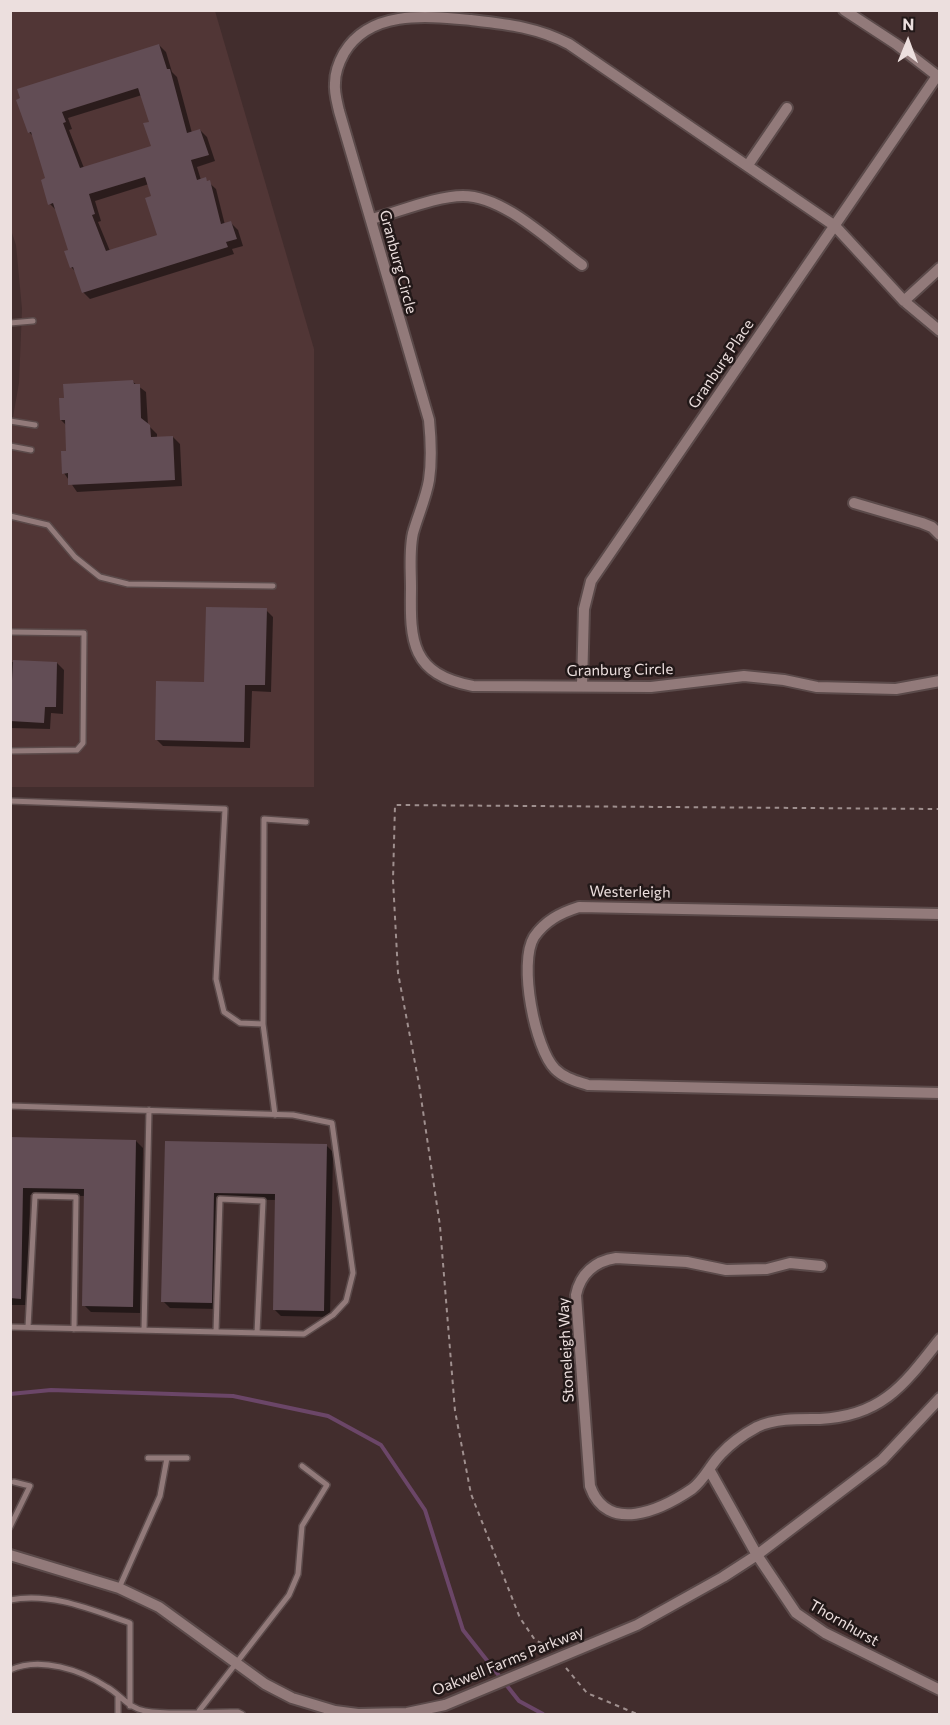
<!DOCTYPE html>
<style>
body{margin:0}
#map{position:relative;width:950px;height:1725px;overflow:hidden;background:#422d2d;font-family:Commissioner,sans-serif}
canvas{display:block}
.frame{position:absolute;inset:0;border:12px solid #ecdfde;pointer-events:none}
.north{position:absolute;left:878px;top:12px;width:60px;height:60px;-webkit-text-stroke:4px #221818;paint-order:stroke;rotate:1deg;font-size:16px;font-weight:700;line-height:24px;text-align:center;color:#ecdfde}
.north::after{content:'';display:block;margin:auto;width:21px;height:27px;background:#ecdfde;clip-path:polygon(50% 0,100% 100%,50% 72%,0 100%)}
</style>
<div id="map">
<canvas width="950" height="1725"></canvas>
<div class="frame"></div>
<div class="north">N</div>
</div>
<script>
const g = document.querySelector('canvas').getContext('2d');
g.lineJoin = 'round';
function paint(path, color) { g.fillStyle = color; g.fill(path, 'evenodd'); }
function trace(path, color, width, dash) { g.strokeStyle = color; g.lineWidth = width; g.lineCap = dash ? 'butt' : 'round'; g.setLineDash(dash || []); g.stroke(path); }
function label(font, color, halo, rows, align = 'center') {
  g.font = font + ' Commissioner,sans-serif'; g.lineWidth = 5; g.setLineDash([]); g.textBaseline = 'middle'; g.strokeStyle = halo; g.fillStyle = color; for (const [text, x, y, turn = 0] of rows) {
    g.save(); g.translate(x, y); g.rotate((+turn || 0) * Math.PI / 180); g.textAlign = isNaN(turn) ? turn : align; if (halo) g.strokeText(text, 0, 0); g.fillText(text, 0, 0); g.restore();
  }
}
paint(new Path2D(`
 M11,11H215L314,349V787H11L10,434L19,383L22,309L16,245L11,230Z`), '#513636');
paint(new Path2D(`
 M159,45L166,52L172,72L177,77L192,133L200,130L207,137L215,161L197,167L201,180L205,179L216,189L225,225L231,223L238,230L243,246L232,249L234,254L90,299L83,292L77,273L71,267L70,251L57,211L50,204L47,179L34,137L29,132ZM142,95L151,123L152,147L84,168L69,130L72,129L68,118ZM149,184L159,236L110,251L98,222L101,221L95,201Z
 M133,382L146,392L148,425L157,434V438L173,437L180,444L182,486L77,492L64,473L68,452L66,425L61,420Z
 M266,610L273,617L271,692L252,691L250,748L163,746L156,739Z
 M10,662L57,663L64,670L63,714L51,713L50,729L10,728Z
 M10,1139L136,1141L143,1148L140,1313L91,1312L84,1305L86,1196L30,1195L28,1305H10Z
 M166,1142L326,1145L333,1152L330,1317L281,1316L274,1309L276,1200L220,1199L218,1309L170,1308L163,1301Z`), '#0007');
trace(new Path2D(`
 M10,1394L51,1390L233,1396L328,1416L381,1445L425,1510L463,1630L519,1701L543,1714`), '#6b4668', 4);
paint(new Path2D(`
 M159,44L167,69H170L187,133L200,129L209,155L191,160L197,180L206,177L207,181L210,180L221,224L231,221L237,239L226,242L228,247L82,293L73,267L70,268L64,251L68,250L53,203L48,205L41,180L45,178L31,132L28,133L16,100L20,98L17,89ZM138,88L149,122L143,123L151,146L80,168L63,123L66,122L62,112ZM145,177L151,196L145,198L157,235L106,251L92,215L95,214L89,194Z
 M133,380L134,384H140L141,418L150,425L151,437L173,436L175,480L68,485V473L62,474L61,451H66L65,420H60L59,398H64L63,384Z
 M206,607L267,608L265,685H245L244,742L155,740L156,681L204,682Z
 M13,660L57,662L56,707H45L44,723L10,721Z
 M10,1137L136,1140L133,1307L82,1306L84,1189L23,1188L21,1299L10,1298Z
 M165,1141L327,1144L324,1311L273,1310L275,1194L214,1193L212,1303L161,1302Z`), '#624d55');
const lane = new Path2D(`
 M10,323L33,321
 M10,421L35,425
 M10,446L31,450
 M10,516L48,525L75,557L100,577L128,584L273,586
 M10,632L84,633L83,743L77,750L10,751
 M10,801L225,809L216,979L224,1012L240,1023L263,1024L275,1115
 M263,1024L264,819L306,822
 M10,1106L293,1115L332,1123L353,1273L346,1301L333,1315L304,1334L10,1327
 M28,1327L35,1196L76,1197L74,1329
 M144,1330L149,1110
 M216,1332L220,1199L263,1201L257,1333
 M148,1458H187
 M10,1527L30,1486L14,1482
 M119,1588L160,1496L167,1458
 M10,1600C52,1592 92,1610 130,1623V1706
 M10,1670C40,1656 81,1670 107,1687C121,1695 128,1708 145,1711C175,1716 208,1711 238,1712L242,1714
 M199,1711L289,1595L298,1574L302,1526L327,1485L302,1466
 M118,1714V1697`);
const street = new Path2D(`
 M844,10L896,44L940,78
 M748,165L787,108
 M372,219C399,212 436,196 463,196C504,196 549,241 582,265
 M904,301L940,268
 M940,331L904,301L835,226L569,44C537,27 506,24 471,20C428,16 370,9 344,53C339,62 335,73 335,83C334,92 337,102 339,111L429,420C431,440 432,460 429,480C426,498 418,515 413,533C409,551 411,570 411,588C410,642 411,674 473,686L651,687L744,676L784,680L817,687L896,689L940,681
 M854,503L922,523L932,527L940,535
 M582,686L584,609L591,581L937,76
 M940,914L579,907C560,913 545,921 534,937C518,963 535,1049 555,1069C564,1078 576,1081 588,1085L940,1093
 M821,1266L790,1263L767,1269L726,1270L687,1262L616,1258C595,1261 580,1274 576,1295L590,1486C607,1535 661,1510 692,1489C705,1479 710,1465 721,1454C731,1443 744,1434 757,1427C776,1418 800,1419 820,1419C882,1416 904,1385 940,1339
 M710,1471L757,1555L796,1613L825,1633L940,1690
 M10,1555L119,1588L159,1607L265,1684L292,1698L335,1711L358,1714L407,1713L445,1705L637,1625L723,1577L757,1555L882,1460L940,1398`);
trace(lane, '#5b4a4a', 8);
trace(street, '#5b4a4a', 14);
trace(new Path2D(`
 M550,1647L535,1640L520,1618L471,1494L455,1411L440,1226L419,1084L398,973L393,880L395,805L940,809
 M566,1668L587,1693L637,1714`), '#9f8f8e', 2, [4.5, 4.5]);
trace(lane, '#927a7a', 5);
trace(street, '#927a7a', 10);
label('15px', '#ecdfde', '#221818', [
 ["Granburg Circle",398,262,75],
 ["Granburg Place",721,364,-56],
 ["Granburg Circle",620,670,-1],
 ["Westerleigh",630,892,1],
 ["Stoneleigh Way",566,1350,-93],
 ["Thornhurst",844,1623,30],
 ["Oakwell Farms Parkway",508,1661,-22]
]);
</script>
